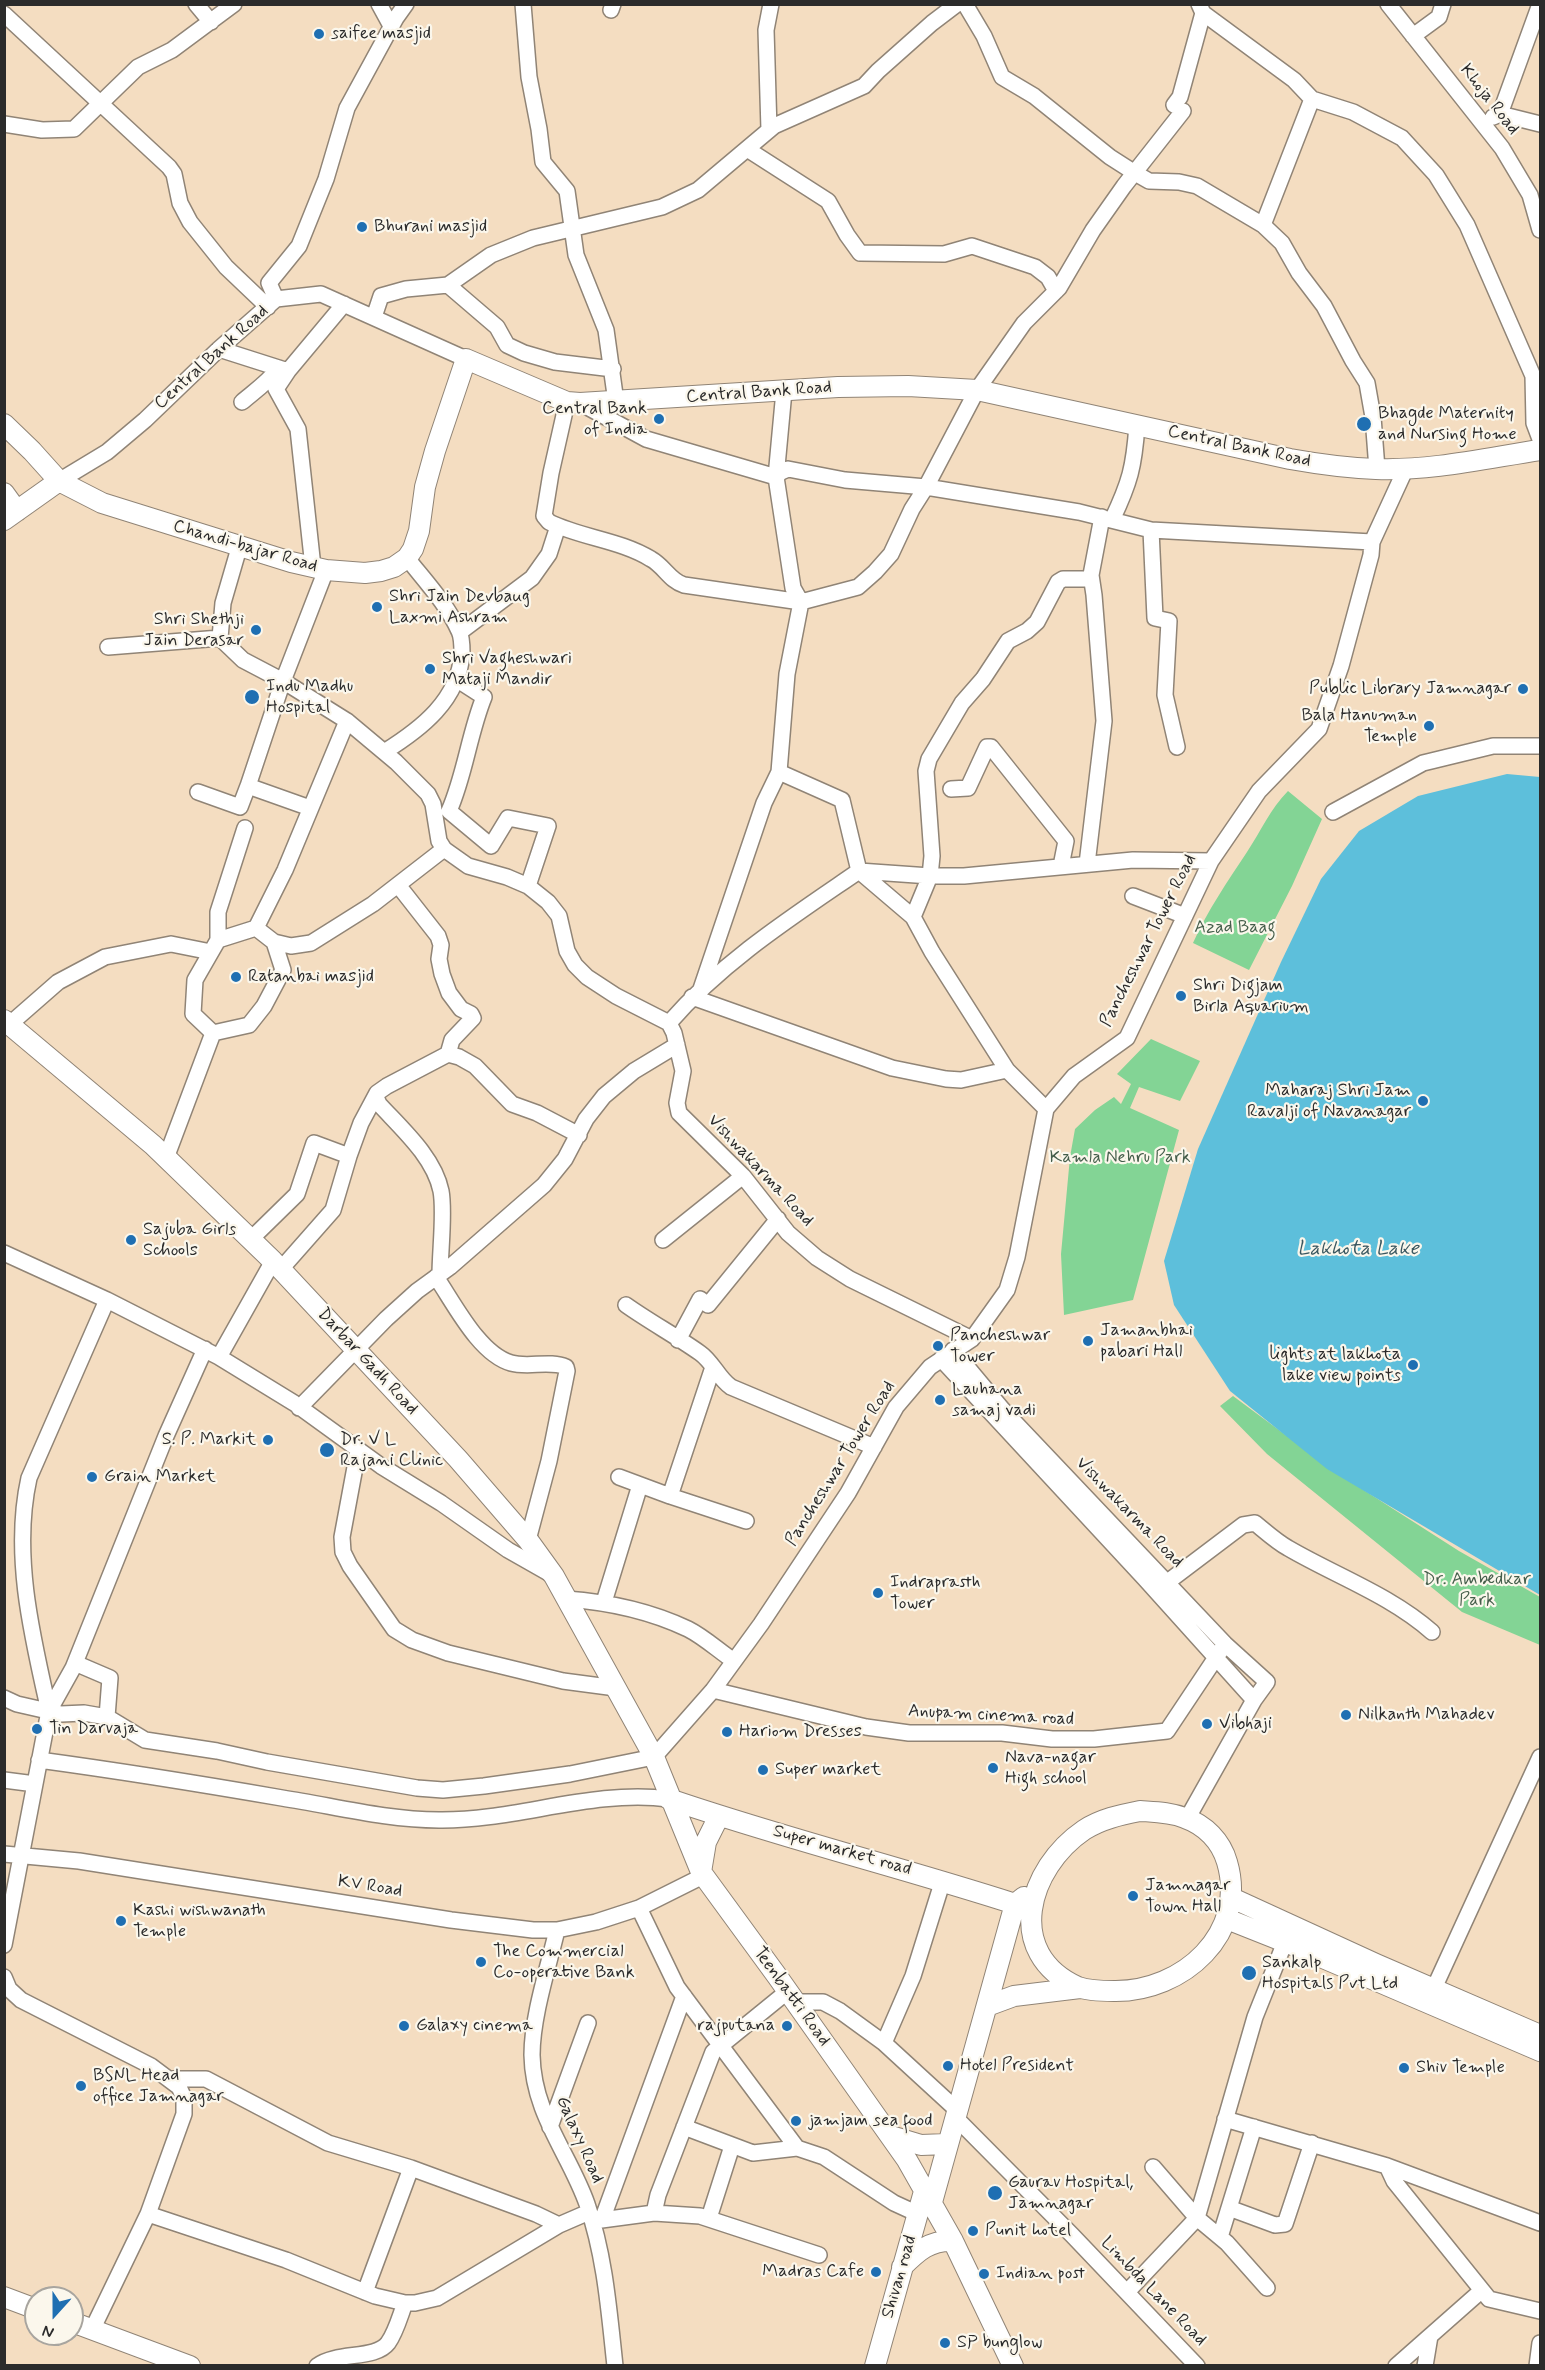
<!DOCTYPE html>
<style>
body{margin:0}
#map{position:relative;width:1545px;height:2370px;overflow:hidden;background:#f4ddc1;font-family:Mynerve,sans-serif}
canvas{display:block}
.frame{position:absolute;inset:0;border:6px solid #2b2b2b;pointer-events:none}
.north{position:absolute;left:24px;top:2286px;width:60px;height:60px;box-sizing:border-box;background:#fbf7ec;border:2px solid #a8a59f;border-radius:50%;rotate:201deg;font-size:16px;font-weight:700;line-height:24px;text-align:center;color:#2b2b2b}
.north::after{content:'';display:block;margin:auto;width:21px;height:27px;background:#1f6fb2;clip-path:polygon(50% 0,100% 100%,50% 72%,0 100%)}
</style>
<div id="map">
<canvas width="1545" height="2370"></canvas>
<div class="frame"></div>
<div class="north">N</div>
</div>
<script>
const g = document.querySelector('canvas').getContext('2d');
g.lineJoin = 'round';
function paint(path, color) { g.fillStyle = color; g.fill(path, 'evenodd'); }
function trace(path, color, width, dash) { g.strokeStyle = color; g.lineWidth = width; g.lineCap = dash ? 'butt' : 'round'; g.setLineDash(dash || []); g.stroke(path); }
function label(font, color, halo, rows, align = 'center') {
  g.font = font + ' Mynerve,sans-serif'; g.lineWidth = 4.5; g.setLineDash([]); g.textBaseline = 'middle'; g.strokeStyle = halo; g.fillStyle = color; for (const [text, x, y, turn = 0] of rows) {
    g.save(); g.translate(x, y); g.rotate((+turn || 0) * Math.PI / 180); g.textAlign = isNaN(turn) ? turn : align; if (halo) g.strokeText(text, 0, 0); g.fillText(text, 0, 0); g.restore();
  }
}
paint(new Path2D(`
 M1288,791L1322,819L1292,886L1249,970L1193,943C1208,910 1227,882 1247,852C1261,831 1270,809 1288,791Z
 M1151,1039L1200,1061L1180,1101L1139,1087L1130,1108L1179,1130L1133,1300L1064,1315L1061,1254L1070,1157L1075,1129L1095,1110L1114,1097L1121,1104L1131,1084L1117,1074Z
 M1233,1396L1337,1473L1459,1551L1540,1597V1645L1462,1612L1267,1454L1220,1406Z`), '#83d495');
paint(new Path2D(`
 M1507,774L1540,777V1595L1327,1469L1230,1391L1174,1305L1164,1261L1198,1149L1281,962L1321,879L1359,831L1418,796Z`), '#5dbfdb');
const minor = new Path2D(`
 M196,4L211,22
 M379,4L391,26
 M523,4L529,77L539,129L543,162L567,191L576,255L606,330L616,402
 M965,4L984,36L1002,77L1034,96L1110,157L1135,173L1149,181L1179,182L1197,186L1263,225L1282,243L1299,273L1324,306L1353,361L1367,383L1373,417L1377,469
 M1199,4L1203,13L1294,80L1312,99L1353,112L1402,138L1436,175L1467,225L1533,376L1534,423L1540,439
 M1388,4L1502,148L1530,195L1540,230
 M611,10L613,4
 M4,14L169,167L174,174L180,203L190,222L226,267L268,307
 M1413,36L1439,17L1443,4
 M1174,105L1180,97L1203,13
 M1500,114L1540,4
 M1493,117L1500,114L1540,124
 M4,124L42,130L74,129L138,67L172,50L234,4
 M769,130L766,30L771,4
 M747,149L828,201L847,235L860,253L944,254L972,246L1035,267L1048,277L1056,291
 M1263,225L1312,99
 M448,285L497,327L507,345L524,353L555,362L613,369
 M276,299L269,283L299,246L326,179L347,108L396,18L406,4
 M374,317L381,296L406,289L448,285L491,255L533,238L662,207L698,190L774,126L864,86L878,71L932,23L957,4
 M219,349L288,371
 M242,402C255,391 268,382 279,368
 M567,402L551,473L544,516L549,522C582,538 620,540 651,559C664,566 670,581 684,585L801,602L858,587L875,572L891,554L912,509L926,487L977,390L1024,323L1059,288L1093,230L1124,186L1183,111
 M580,403L646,439L776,477L793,588L801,602L787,674L779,772L764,803L701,989
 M776,477L781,472L788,469L845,480L926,487L1079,512L1151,530L1372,542
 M776,477L784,391
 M59,481L107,452L145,420L219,349L276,299L321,294L466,359
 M1112,520C1130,482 1134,467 1137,425
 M1151,530L1155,618L1169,621L1165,695L1177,747
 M239,548L223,603L220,638L243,660L283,681L248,786
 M313,567L298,429L276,389L288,371L344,304
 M326,570L283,681L347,721L396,762L428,794L433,804L439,841L444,849L468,866L507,877L528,886L548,902L559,916L567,951L575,965L587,977L616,996L669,1023L674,1033L683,1071L677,1103L679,1113L743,1176L788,1233L817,1258L850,1279L972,1339
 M460,632L532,578L549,554L558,526
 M108,647L220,638
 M456,679L484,697C469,734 465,775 449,811L491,846L508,818L548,826L528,886
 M384,752C421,729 459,700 462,653C462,646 462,637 459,631C447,604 425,581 407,558
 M779,772L842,800L859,871L930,876H964L1133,860L1211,861
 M951,789L968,788L987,747H991L1066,841L1061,866
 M198,792L240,807L248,786L310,808
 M1333,812L1423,763L1493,746H1540
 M1087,864L1104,721L1094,595L1091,575L1102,517
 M398,885L438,936L441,945L439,959L442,974L449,993L461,1009L471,1014L473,1018L452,1040L448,1054
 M1133,896L1185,916
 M913,917L930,876L932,856L926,771L929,759L962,703L983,679L1008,641L1027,631L1037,622L1058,582L1063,579H1090
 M218,940V912L245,828
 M274,942L291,946L311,943L373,904L444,849
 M692,997L892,1068L946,1079L961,1080L1007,1070
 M669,1023C723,961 792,917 859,871L913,917L932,952L1007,1070L1046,1109
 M10,1024L58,982L105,957L171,944L211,952
 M213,1033L193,1014L195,980L218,940L256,928L285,870L347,721
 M213,1033L249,1025L264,1006L283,970L274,942L256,928
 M376,1097L379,1104C402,1129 434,1157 441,1191C445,1212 440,1251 440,1275
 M349,1156L361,1123L377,1093L387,1086L448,1054L459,1057L475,1066L512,1104L537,1113L579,1135
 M166,1158L213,1033
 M251,1239L297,1194L314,1143L349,1156L333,1210L281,1269
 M663,1240L743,1176
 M4,1253L107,1300
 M436,1277C454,1303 479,1354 511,1363C528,1368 550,1360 566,1367L567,1371L549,1461L528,1540
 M626,1305C650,1322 676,1336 700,1353C713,1362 718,1378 731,1387L874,1447
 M678,1340L700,1299L708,1305L778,1219
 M953,1350L1003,1410L1225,1644L1267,1682L1254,1700L1187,1819
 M219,1357L273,1261
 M941,1359L1145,1579L1254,1700
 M299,1408L386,1319L417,1291L450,1267L544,1185L565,1159L586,1119L604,1096L634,1071L677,1045
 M358,1451L342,1537L343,1552L350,1566L394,1629L412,1640L448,1653L563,1681L616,1688
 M619,1477L670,1496L713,1367
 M670,1496L746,1521
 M1161,1587L1243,1525L1255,1523C1266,1532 1277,1542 1288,1548C1336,1576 1390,1595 1432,1632
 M566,1599C608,1602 650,1611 688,1629C704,1637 719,1651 734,1661
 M604,1602L640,1485
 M75,1663L110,1678L107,1717
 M713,1690L866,1727L909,1733H1002L1052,1739H1094L1167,1731L1225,1644
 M4,1698L17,1704L61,1714L84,1713L107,1717L145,1740L217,1751L267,1762L417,1788L443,1790L484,1786L570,1774L654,1757L713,1690L761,1624L848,1493L896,1407L930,1367L972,1339L1007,1290L1017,1257L1046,1109L1074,1076L1127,1038L1211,861L1259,791L1319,729L1341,666L1371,555L1372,542L1406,468
 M49,1711C32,1636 12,1554 29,1478L107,1300L219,1357L294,1403L381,1466L441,1503L508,1550L552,1575
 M39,1760C120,1771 201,1784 282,1798C334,1806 386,1820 439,1820C516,1821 592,1789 669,1799
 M4,1780L35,1784
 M4,1854L79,1861L451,1920L533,1930H557L596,1922L639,1908L703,1876
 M639,1908L677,1987L797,2148
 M557,1930C548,1968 532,2017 532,2055C533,2114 569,2153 587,2204C605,2256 609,2311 615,2366
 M4,1945L49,1711L73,1668L166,1436L205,1349
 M4,1977L9,1989L21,2000L151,2066L179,2087L184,2098V2114L148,2214L92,2330
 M1430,1997L1540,1757
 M796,2002H823L840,2011L884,2043L957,2110
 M884,2043L913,1976L943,1880
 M169,2079H206L328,2143L411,2168L536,2214L559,2225
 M955,2117L1072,2235L1197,2366
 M1225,2119L1387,2166L1540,2223
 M550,2127L588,2023
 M684,2127L753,2153L797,2148L824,2157L894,2203L918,2214
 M1387,2166L1394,2181L1489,2299L1540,2311
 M1153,2167L1197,2218L1227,2243L1267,2288
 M1229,2208L1275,2225L1285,2224L1312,2143
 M654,2213L658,2195L713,2052L788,1991
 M148,2214L286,2260L375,2296L405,2303H415L437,2298L559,2225L589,2212
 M709,2218L732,2146
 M602,2220L684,1996
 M594,2221L654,2213L700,2216L819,2255
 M1220,2237L1254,2127
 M365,2292L411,2168
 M1127,2292L1197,2218L1255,2017L1285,1942
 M317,2366C338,2351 375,2360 388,2343C396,2332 400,2316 405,2303
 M1396,2366L1481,2291
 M1425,2366L1430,2336
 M1537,2366L1540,2343`);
const major = new Path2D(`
 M4,424L32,451L59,481L102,503L291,562L326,570L365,573L381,571L394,567L407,558L413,549L419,531L425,487L435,451L466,359L567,402L580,403L838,387L908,386L977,390L1290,459C1318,464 1347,468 1376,469C1431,471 1487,458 1540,450
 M4,493L17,511
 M4,520L59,481
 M4,1020L153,1145L273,1261L458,1459L528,1540L554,1576L654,1757L701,1872L777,1976L907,2160L953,2241L1013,2366
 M669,1799C783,1838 900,1867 1015,1904
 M1140,1811C1155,1812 1170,1812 1185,1818C1205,1825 1221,1841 1227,1862C1248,1933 1183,1992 1114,1991C1103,1991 1089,1991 1078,1987C1003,1953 1028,1868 1084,1830C1101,1819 1120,1815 1140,1811Z
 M701,1872L706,1842L719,1816
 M1232,1898L1376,1964L1540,2035
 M1227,1919L1295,1946L1540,2051
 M987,2006L1014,1996L1080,1988
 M891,2136L921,2145L947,2144
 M932,2202L1015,1904L1024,1897
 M902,2267C918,2251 930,2240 953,2241
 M4,2297L36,2309
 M72,2322L190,2366
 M875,2366L925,2188`);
trace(minor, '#908476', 18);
trace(major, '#908476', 22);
trace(minor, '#fff', 15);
trace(major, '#fff', 20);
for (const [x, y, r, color] of [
 [319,34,6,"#1f6fb2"],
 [362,227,6,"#1f6fb2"],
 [659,419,6,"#1f6fb2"],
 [1364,424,8,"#1f6fb2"],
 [377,607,6,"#1f6fb2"],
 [256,630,6,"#1f6fb2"],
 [430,669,6,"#1f6fb2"],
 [1523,689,6,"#1f6fb2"],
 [252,697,8,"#1f6fb2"],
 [1429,726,6,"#1f6fb2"],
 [236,977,6,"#1f6fb2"],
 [1181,996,6,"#1f6fb2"],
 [1423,1101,6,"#1f6fb2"],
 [131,1240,6,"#1f6fb2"],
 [1088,1341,6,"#1f6fb2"],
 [938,1346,6,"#1f6fb2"],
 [1413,1365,6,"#1f6fb2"],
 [940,1400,6,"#1f6fb2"],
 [268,1440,6,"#1f6fb2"],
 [327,1450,8,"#1f6fb2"],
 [92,1477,6,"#1f6fb2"],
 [878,1593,6,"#1f6fb2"],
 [1346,1715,6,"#1f6fb2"],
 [1207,1724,6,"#1f6fb2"],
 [37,1729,6,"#1f6fb2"],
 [727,1732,6,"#1f6fb2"],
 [993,1768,6,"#1f6fb2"],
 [763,1770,6,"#1f6fb2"],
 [1133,1896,6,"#1f6fb2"],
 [121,1921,6,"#1f6fb2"],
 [481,1962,6,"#1f6fb2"],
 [1249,1973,8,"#1f6fb2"],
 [404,2026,6,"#1f6fb2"],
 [787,2026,6,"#1f6fb2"],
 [948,2066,6,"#1f6fb2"],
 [1404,2068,6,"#1f6fb2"],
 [81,2086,6,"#1f6fb2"],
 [796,2121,6,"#1f6fb2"],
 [995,2193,8,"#1f6fb2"],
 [973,2231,6,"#1f6fb2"],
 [876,2272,6,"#1f6fb2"],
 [984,2274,6,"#1f6fb2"],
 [945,2343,6,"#1f6fb2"]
]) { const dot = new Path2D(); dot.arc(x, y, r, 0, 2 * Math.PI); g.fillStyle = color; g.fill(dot); trace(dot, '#fbf7ec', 2); }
label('18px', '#2b2b2b', '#fbf7ec', [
 ["saifee masjid",331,34],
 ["Bhurani masjid",374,227],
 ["Central Bank",647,409,"right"],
 ["of India",647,430,"right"],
 ["Bhagde Maternity",1378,414],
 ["and Nursing Home",1378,435],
 ["Shri Jain Devbaug",389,597],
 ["Laxmi Ashram",389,618],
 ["Shri Shethji",244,620,"right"],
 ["Jain Derasar",244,641,"right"],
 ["Shri Vagheshwari",442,659],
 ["Mataji Mandir",442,680],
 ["Indu Madhu",266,687],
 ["Hospital",266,708],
 ["Public Library Jamnagar",1511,689,"right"],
 ["Bala Hanuman",1417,716,"right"],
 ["Temple",1417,737,"right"],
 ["Ratanbai masjid",248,977],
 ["Shri Digjam",1193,986],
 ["Birla Aquarium",1193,1007],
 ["Maharaj Shri Jam",1411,1091,"right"],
 ["Ravalji of Navanagar",1411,1112,"right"],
 ["Sajuba Girls",143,1230],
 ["Schools",143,1251],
 ["Jamanbhai",1100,1331],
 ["pabari Hall",1100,1352],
 ["Pancheshwar",950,1336],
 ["Tower",950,1357],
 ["lights at lakhota",1401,1355,"right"],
 ["lake view points",1401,1376,"right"],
 ["Lauhana",952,1390],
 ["samaj vadi",952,1411],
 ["S. P. Markit",256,1440,"right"],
 ["Dr. V L",340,1440],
 ["Rajani Clinic",340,1461],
 ["Grain Market",104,1477],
 ["Indraprasth",890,1583],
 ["Tower",890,1604],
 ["Nilkanth Mahadev",1358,1715],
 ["Vibhaji",1219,1724],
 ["Tin Darvaja",49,1729],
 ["Hariom Dresses",739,1732],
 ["Nava-nagar",1005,1758],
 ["High school",1005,1779],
 ["Super market",775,1770],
 ["Jamnagar",1145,1886],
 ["Town Hall",1145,1907],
 ["Kashi wishwanath",133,1911],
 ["Temple",133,1932],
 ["The Commercial",493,1952],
 ["Co-operative Bank",493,1973],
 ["Sankalp",1262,1963],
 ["Hospitals Pvt Ltd",1262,1984],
 ["Galaxy cinema",416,2026],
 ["rajputana",775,2026,"right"],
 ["Hotel President",960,2066],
 ["Shiv Temple",1416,2068],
 ["BSNL Head",93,2076],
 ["office Jamnagar",93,2097],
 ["jamjam sea food",808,2121],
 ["Gaurav Hospital,",1008,2183],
 ["Jamnagar",1008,2204],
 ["Punit hotel",985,2231],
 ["Madras Cafe",864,2272,"right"],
 ["Indian post",996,2274],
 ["SP bunglow",957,2343]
], 'left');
label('18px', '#2b2b2b', '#fbf7ec', [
 ["Khoja Road",1489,100,52],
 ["Central Bank Road",212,358,-42],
 ["Central Bank Road",759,393,-4],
 ["Central Bank Road",1239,447,12],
 ["Chandi-bajar Road",245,547,16],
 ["Pancheshwar Tower Road",1149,941,-63],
 ["Vishwakarma Road",760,1171,47],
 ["Darbar Gadh Road",367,1362,47],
 ["Pancheshwar Tower Road",841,1464,-58],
 ["Vishwakarma Road",1129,1513,46],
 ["Anupam cinema road",991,1716,3],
 ["Super market road",842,1851,16],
 ["KV Road",370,1887,9],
 ["Teenbatti Road",791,1997,54],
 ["Galaxy Road",579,2140,66],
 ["Shivan road",900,2277,-74],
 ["Limbda Lane Road",1153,2292,46]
]);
label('18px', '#455e4b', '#fbf7ec', [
 ["Azad Baag",1235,928],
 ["Kamla Nehru Park",1120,1158],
 ["Dr. Ambedkar",1477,1580],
 ["Park",1477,1601]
]);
label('italic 20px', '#3a5760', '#fbf7ec', [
 ["Lakhota Lake",1358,1250]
]);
</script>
